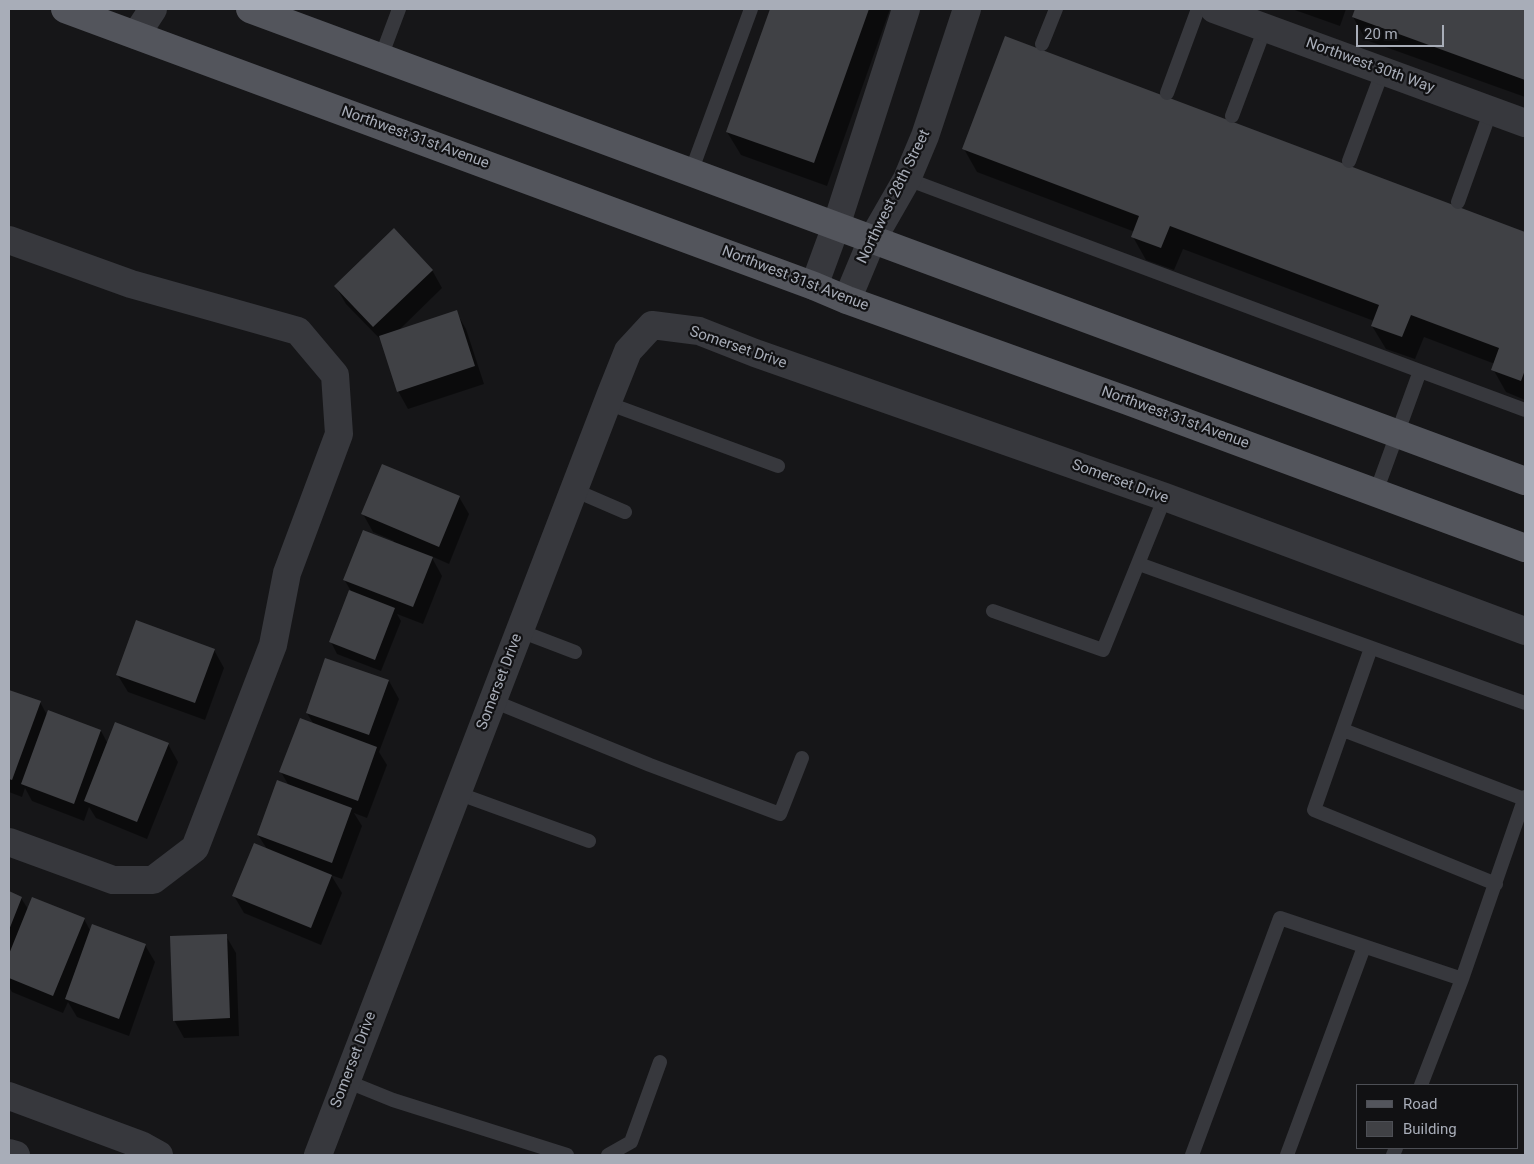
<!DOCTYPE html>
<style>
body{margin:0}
#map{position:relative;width:1534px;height:1164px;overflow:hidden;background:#161618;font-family:Roboto,sans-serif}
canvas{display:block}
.frame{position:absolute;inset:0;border:10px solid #a8adb8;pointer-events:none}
.legend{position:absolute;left:1356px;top:1084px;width:162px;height:65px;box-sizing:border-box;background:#111113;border:1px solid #4d4f55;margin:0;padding:6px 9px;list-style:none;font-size:15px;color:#a8adb8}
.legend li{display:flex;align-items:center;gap:10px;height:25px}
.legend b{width:25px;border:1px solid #4d4f55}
.scale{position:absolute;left:1356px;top:25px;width:88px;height:22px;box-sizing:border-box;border:2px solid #a8adb8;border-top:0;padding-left:6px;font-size:15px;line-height:18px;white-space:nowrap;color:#a8adb8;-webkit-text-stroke:4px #111113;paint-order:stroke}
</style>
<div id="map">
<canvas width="1534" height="1164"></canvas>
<div class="frame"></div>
<ul class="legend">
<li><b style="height:6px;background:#53555c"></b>Road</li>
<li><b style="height:14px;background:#404145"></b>Building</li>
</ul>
<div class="scale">20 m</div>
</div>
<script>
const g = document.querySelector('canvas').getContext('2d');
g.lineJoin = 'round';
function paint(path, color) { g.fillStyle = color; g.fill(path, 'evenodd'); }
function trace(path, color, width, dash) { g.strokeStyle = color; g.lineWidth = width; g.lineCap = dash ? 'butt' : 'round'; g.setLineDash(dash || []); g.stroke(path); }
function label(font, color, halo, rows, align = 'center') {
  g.font = font + ' Roboto,sans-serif'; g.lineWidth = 4.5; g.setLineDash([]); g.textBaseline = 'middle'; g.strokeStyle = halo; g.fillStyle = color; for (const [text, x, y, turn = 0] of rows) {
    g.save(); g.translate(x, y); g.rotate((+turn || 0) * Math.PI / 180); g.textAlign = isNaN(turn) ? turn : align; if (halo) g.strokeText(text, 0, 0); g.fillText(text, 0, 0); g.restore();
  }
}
paint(new Path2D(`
 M771,9H890L827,186L741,155L727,132Z
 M1292,9H1346L1340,26Z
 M1356,9H1525V97L1366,40L1353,17Z
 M1005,37L1525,234V400L1506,392L1493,369L1495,364L1424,337L1415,359L1386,349L1372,326L1374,321L1183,249L1174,270L1146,260L1133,237L1135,232L977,172L964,149Z
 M432,270L442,288L397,332L456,312L466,329L484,384L408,409L398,391L382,341L346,304L336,287Z
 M459,497L469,514L449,564L431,556L442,576L423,624L397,614L401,621L381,671L337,654L331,642L352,593L344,579L394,541L373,532L363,514Z
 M214,650L224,668L205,720L128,692L117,674Z
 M389,681L399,699L379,752L387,765L367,818L354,813L362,826L342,879L331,875L342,893L321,945L244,913L234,896L267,849L258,835L289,786L281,772L314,725L307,713Z
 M9,691L40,702L47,715L49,712L101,731L108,744H168L178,762L147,839L96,818L89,807L84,821L32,801L25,788L22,797L9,792Z
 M9,893L21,898L28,909L84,919L91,932L145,945L155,962L129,1036L77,1017L68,1002L63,1013L12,992L9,987Z
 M226,936L236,953L239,1036L184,1038L174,1020Z`), '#0007');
paint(new Path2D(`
 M770,9H869L814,163L726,132Z
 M1355,9H1525V80L1352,17Z
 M1005,36L1525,232V370L1521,381L1491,370L1499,348L1411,315L1402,337L1371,326L1379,305L1170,226L1161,248L1131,237L1139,216L962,149Z
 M394,228L433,270L373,327L334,286Z
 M457,310L475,366L397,392L379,336Z
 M382,464L460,496L439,547L361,514Z
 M363,530L433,557L413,607L343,580Z
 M349,590L395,608L375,660L329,642Z
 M136,620L215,649L195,703L116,675Z
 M325,658L389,680L369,735L306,713Z
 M9,690L41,701L12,780L9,779Z
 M48,710L101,730L74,804L21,784Z
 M300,718L377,747L358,801L279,772Z
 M115,722L169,743L137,822L84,801Z
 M277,780L352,808L332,863L257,835Z
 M254,843L332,875L311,928L232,896Z
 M9,891L22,897L9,930Z
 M32,897L85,918L53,996L9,978V954Z
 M92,924L146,944L119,1019L65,999Z
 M227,934L230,1018L173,1021L170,936Z`), '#404145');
trace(new Path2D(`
 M1042,44L1056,9
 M381,57L399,9
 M1167,93L1198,9
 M1232,116L1265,28
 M1349,161L1383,70
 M691,172L751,9
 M907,179L1420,371
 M1458,202L1491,110
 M607,403L778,466
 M574,490L625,512
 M1376,492L1420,371L1525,410
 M1139,564L1525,703
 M993,611L1103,650L1165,497
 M520,631L575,652
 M1371,648L1314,810L1496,884
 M493,701L650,765L780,814L802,758
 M1343,730L1524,799
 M457,793L589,841
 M346,1081L393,1100L567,1155
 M1421,1085L1462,979L1525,797
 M608,1155L631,1142L660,1062
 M1192,1155L1280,918L1462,979
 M1287,1155L1364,947
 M1393,1155L1396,1148`), '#37383d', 14);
trace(new Path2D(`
 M1214,9L1525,123
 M136,35L153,9
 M9,240L131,284L298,331L335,375L339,434L287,573L273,645L195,848L153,880H113L9,842
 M814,286L836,226L906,9
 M847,300L872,240L907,179L925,136L967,9
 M9,1096L141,1145L159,1155
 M9,1153L16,1155
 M318,1155L610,396L628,351L652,325L699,331L755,353L1165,497L1525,631`), '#37383d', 28);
trace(new Path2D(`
 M65,9L814,286L847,300L1128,401L1525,548
 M250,9L1525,481`), '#53555c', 28);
label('15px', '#a8adb8', '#111113', [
 ["Northwest 30th Way",1370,66,20],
 ["Northwest 31st Avenue",415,138,20],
 ["Northwest 28th Street",894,197,-64],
 ["Northwest 31st Avenue",795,279,21],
 ["Somerset Drive",738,348,19],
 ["Northwest 31st Avenue",1175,418,20],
 ["Somerset Drive",1120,482,20],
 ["Somerset Drive",500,682,-69],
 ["Somerset Drive",354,1060,-69]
]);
</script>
